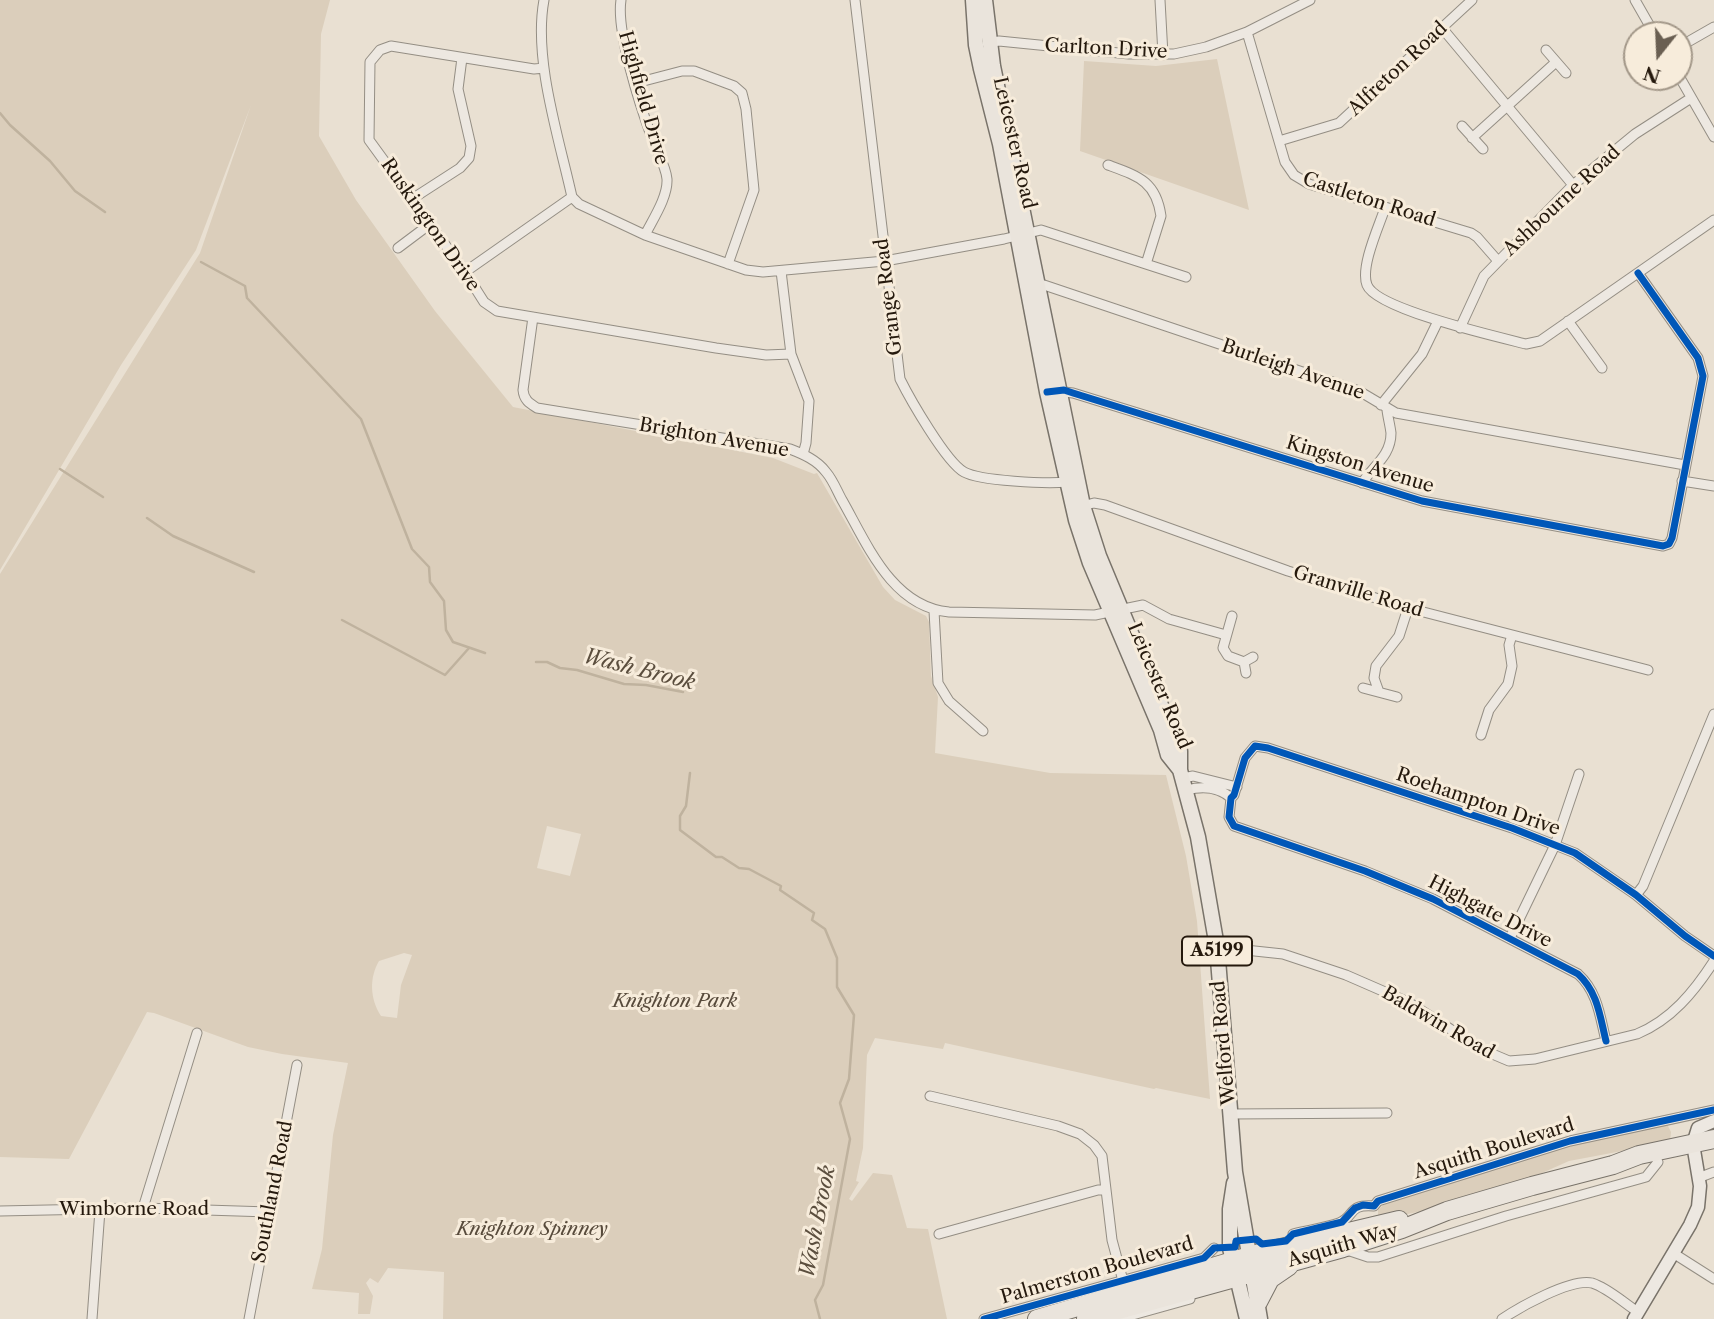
<!DOCTYPE html>
<style>
body{margin:0}
#map{position:relative;width:1714px;height:1319px;overflow:hidden;background:#e9e0d2;font-family:"Libre Caslon Text",serif}
canvas{display:block}
.north{position:absolute;left:1623px;top:21px;width:70px;height:70px;box-sizing:border-box;background:#f7ecdb;border:2px solid #a39889;border-radius:50%;rotate:198deg;font-size:19px;font-weight:700;line-height:28px;text-align:center;color:#25190d}
.north::after{content:'';display:block;margin:auto;width:24px;height:32px;background:#6a5f52;clip-path:polygon(50% 0,100% 100%,50% 72%,0 100%)}
</style>
<div id="map">
<canvas width="1714" height="1319"></canvas>
<div class="north">N</div>
</div>
<script>
const g = document.querySelector('canvas').getContext('2d');
g.lineJoin = 'round';
function paint(path, color) { g.fillStyle = color; g.fill(path, 'evenodd'); }
function trace(path, color, width, dash) { g.strokeStyle = color; g.lineWidth = width; g.lineCap = dash ? 'butt' : 'round'; g.setLineDash(dash || []); g.stroke(path); }
function label(font, color, halo, rows, align = 'center') {
  g.font = font + ' "Libre Caslon Text",serif'; g.lineWidth = 6; g.setLineDash([]); g.textBaseline = 'middle'; g.strokeStyle = halo; g.fillStyle = color; for (const [text, x, y, turn = 0] of rows) {
    g.save(); g.translate(x, y); g.rotate((+turn || 0) * Math.PI / 180); g.textAlign = isNaN(turn) ? turn : align; if (halo) g.strokeText(text, 0, 0); g.fillText(text, 0, 0); g.restore();
  }
}
paint(new Path2D(`
 M0,0H330L321,34L319,136L356,200L435,311L513,407L773,458L814,474L817,473L883,587L895,600L926,616L929,622L931,676L938,697L935,753L1050,773L1166,775L1186,856L1197,921L1210,1099L1156,1088L1154,1089L945,1043L943,1049L875,1038L867,1055L863,1148L856,1181L859,1182L849,1199L852,1201L873,1173L892,1175L907,1228L928,1229L947,1319H443L444,1272L388,1268L378,1283L370,1278L366,1283L373,1296L370,1314H358L359,1293L312,1289L322,1249L333,1135L348,1063L282,1054L248,1047L154,1013L147,1012L69,1159L0,1157V574L200,253L251,105L196,250L121,365L0,570ZM547,826L581,834L570,876L537,868ZM404,953L412,955L401,985L397,1018L381,1016C370,999 369,978 379,961Z
 M1217,59L1249,210L1080,151L1084,61L1156,66Z
 M1667,1124L1671,1132L1670,1142L1569,1161L1542,1173L1447,1206L1383,1219L1378,1216V1210L1383,1205L1543,1153L1587,1141Z`), '#dbcebb');
trace(new Path2D(`
 M0,113L10,125L50,161L75,191L105,212
 M201,262L245,286L247,298L361,419L412,549L429,567L430,582L444,601L446,630L453,642L485,653
 M60,469L103,497
 M147,518L173,536L254,572
 M342,620L445,675L469,648
 M536,662H547L560,668L577,670L624,684L646,685L683,692
 M690,773L686,806L680,816V830L716,857H722L739,868L749,869L781,886L780,890L814,913L812,920L825,929L837,958V987L854,1015L849,1079L840,1103L850,1139L823,1285L815,1300L820,1319`), '#bfb29e', 2.5);
const street = new Path2D(`
 M544,0C533,59 559,138 572,197
 M621,0C616,31 640,106 652,138C656,150 666,166 667,179C668,197 653,219 645,235
 M855,0L900,379C910,399 946,462 964,472C980,481 1047,484 1067,482
 M1160,0L1163,55
 M1635,0L1655,35
 M1442,28L1573,185
 M1247,32L1285,162L1294,175L1309,184L1471,233L1477,237L1498,261
 M987,43L999,41L1129,54H1174L1206,47L1247,32L1310,0
 M1679,47L1714,27
 M1546,50L1566,73
 M544,68L534,69L391,46L380,50L370,62L369,140L465,272L484,302L497,311L716,348L766,355L791,354
 M1679,76L1714,137
 M636,83L682,71H694L734,86L742,93L746,109L754,190L728,264
 M1462,126L1483,149
 M1472,138L1556,62
 M1279,141L1339,123L1472,0
 M1108,165C1138,176 1156,181 1161,216L1146,264
 M572,197L579,204L645,235L746,270L763,272L885,261L1004,239L1041,230L1186,277
 M412,199L460,168L469,158L471,146L458,89L462,58
 M1385,208C1379,226 1360,267 1367,285C1376,309 1498,337 1526,344L1540,341L1714,220
 M398,248L430,224
 M781,271L791,354L809,401L806,443L803,454
 M465,272L572,197
 M1033,286L1044,285L1359,391L1396,413L1685,465
 M533,317L523,390C524,400 529,403 537,408L790,449C803,454 817,460 826,472C833,480 837,491 842,500C867,544 892,607 949,612L1095,615L1143,605L1169,619L1226,635
 M1568,321L1602,368
 M1460,328L1484,276L1573,185L1635,134L1691,98
 M1055,391L1073,393L1422,501L1663,546L1669,544L1672,538L1703,376L1698,358L1638,273
 M1381,405L1422,354L1438,321
 M1682,481L1714,486
 M1362,483C1373,466 1391,456 1391,433C1390,425 1388,418 1387,410
 M1078,507L1094,503L1105,505L1288,571L1408,608L1648,670
 M934,611L938,683L949,701L983,731
 M1232,616L1223,648L1228,656L1244,662
 M1246,673L1244,662L1253,657
 M1363,688L1397,697
 M1379,692L1374,678L1376,666L1399,636L1408,608
 M1481,735L1489,710L1508,684L1512,666L1509,645L1512,635
 M1183,778L1193,776L1237,787
 M1187,790C1202,786 1219,787 1231,798
 M1636,895L1643,886L1714,714
 M1510,938L1555,845L1579,774
 M1217,947L1283,954L1346,975L1408,1002L1483,1050L1509,1061L1535,1059L1637,1034C1671,1020 1694,992 1714,961
 M1606,1041C1600,1017 1598,992 1578,974L1433,899L1365,871L1234,826L1229,817L1231,798L1234,795L1245,758L1255,746L1268,748L1512,828L1575,853L1636,895L1685,936L1714,956
 M930,1096L1058,1126L1080,1134L1094,1145L1102,1156L1112,1240L1126,1292
 M1230,1114L1387,1113
 M1698,1178L1714,1172
 M143,1208L197,1033
 M0,1211L143,1208L269,1212
 M939,1234L1098,1190H1105
 M1293,1234C1308,1230 1325,1228 1339,1223C1356,1216 1347,1204 1374,1206L1378,1201L1570,1141L1714,1110
 M1347,1250L1368,1257H1378L1506,1216L1639,1179L1646,1177L1658,1162
 M1673,1253L1714,1279
 M92,1319L100,1210
 M249,1319L297,1065
 M984,1319L1204,1258L1214,1248
 M1118,1319L1190,1299
 M1502,1319C1520,1307 1571,1278 1592,1283C1608,1288 1624,1303 1638,1312`);
const secondary = new Path2D(`
 M1634,1319L1690,1225L1698,1207L1700,1186L1693,1144L1698,1128L1714,1121`);
const primary = new Path2D(`
 M973,0L976,45L981,69L1000,144L1047,392L1076,520L1090,563L1161,730L1168,755L1180,770
 M985,0L993,66L1083,506L1099,556L1180,751V770L1198,837L1217,947L1235,1172L1260,1319
 M1234,1183L1230,1209V1248L1247,1319`);
const highway = new Path2D(`
 M1258,1302L1270,1279L1289,1266
 M1037,1319L1260,1253L1399,1220
 M1086,1319L1343,1248L1402,1229L1447,1211L1532,1186L1613,1165L1639,1155L1714,1139`);
trace(street, '#948e84', 11);
trace(secondary, '#79736a', 15);
trace(primary, '#79736a', 17);
trace(highway, '#79736a', 20);
trace(street, '#ede8e1', 9);
trace(secondary, '#ede8e1', 12);
trace(primary, '#eae4dc', 14);
trace(highway, '#eae4dc', 18);
trace(new Path2D(`
 M1047,392L1064,390L1073,393L1422,501L1663,546L1669,544L1672,538L1703,376L1698,358L1638,273
 M1606,1041C1600,1017 1598,992 1578,974L1433,899L1365,871L1234,826L1229,817L1231,798L1234,795L1245,758L1255,746L1268,748L1512,828L1575,853L1636,895L1685,936L1714,956
 M984,1319L1204,1258L1214,1248L1235,1247L1236,1241L1256,1239L1262,1244L1286,1241L1293,1234L1342,1222L1355,1208L1363,1205L1374,1206L1378,1201L1570,1141L1714,1110`), '#0057b8', 7);
for (const [x, y, w] of [
 [1217,951,70]
]) { const box = new Path2D(); box.roundRect(x - w / 2, y - 14.5, w, 29, 5); g.fillStyle = '#f7ecdb'; g.fill(box); trace(box, '#25190d', 2); }
label('bold 18px', '#25190d', null, [
 ["A5199",1217,951]
]);
label('19px', '#25190d', '#f7ecdb', [
 ["Carlton Drive",1106,49,3],
 ["Alfreton Road",1398,69,-43],
 ["Highfield Drive",643,98,74],
 ["Leicester Road",1014,143,77],
 ["Castleton Road",1369,200,18],
 ["Ashbourne Road",1562,201,-43],
 ["Ruskington Drive",430,225,55],
 ["Grange Road",889,297,-97],
 ["Burleigh Avenue",1293,370,19],
 ["Brighton Avenue",714,438,10],
 ["Kingston Avenue",1360,465,17],
 ["Granville Road",1358,592,17],
 ["Leicester Road",1159,686,67],
 ["Roehampton Drive",1478,802,19],
 ["Highgate Drive",1490,912,27],
 ["Baldwin Road",1438,1023,30],
 ["Welford Road",1224,1043,-95],
 ["Asquith Boulevard",1494,1149,-17],
 ["Southland Road",273,1192,-79],
 ["Wimborne Road",134,1210],
 ["Asquith Way",1343,1246,-16],
 ["Palmerston Boulevard",1097,1271,-16]
]);
label('italic 19px', '#584b3c', '#f7ecdb', [
 ["Knighton Park",675,1002],
 ["Knighton Spinney",532,1230]
]);
label('italic 21px', '#5b4e3e', '#f7ecdb', [
 ["Wash Brook",639,670,14],
 ["Wash Brook",818,1222,-79]
]);
</script>
